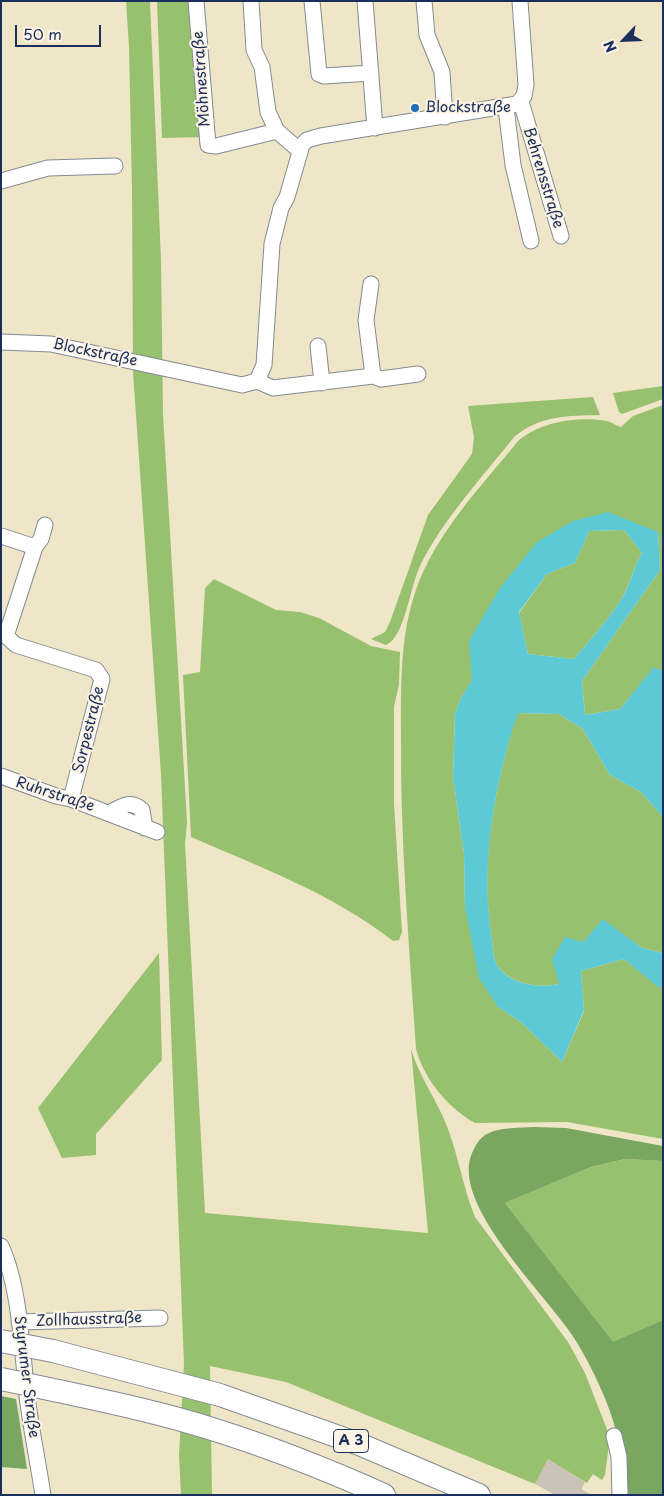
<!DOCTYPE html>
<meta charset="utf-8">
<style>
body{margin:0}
#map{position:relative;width:664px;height:1496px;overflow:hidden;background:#efe5c7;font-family:"Playpen Sans",sans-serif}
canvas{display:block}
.frame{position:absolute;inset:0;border:2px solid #1b2f5e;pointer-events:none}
.north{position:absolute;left:599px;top:15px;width:50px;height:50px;-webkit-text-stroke:4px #fcf5e5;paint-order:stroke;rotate:245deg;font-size:14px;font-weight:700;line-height:20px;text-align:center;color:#1b2f5e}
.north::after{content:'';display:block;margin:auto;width:18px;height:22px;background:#1b2f5e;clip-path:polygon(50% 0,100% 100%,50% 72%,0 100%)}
.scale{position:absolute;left:15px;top:25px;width:86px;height:22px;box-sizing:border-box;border:2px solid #1b2f5e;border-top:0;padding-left:6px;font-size:15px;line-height:18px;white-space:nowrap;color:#1b2f5e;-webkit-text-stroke:4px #fcf5e5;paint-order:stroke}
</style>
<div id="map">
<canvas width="664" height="1496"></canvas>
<div class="frame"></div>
<div class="north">N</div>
<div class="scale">50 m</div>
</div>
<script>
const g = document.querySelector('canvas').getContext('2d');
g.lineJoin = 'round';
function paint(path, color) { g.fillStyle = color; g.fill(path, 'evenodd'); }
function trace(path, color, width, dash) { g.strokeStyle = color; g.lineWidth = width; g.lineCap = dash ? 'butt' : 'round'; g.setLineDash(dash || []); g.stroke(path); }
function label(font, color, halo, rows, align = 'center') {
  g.font = font + ' "Playpen Sans",sans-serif'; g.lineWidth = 4; g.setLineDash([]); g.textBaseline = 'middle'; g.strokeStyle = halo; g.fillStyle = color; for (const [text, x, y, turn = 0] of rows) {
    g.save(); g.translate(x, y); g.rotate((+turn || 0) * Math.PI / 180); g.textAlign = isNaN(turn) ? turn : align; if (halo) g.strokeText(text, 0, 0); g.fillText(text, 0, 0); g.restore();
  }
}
paint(new Path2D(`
 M548,1459L585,1482L582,1489L591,1495H555L535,1484Z`), '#cbc3b8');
paint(new Path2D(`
 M126,1H150L161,260L163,414L187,822L185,844L205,1213L428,1233L411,1049C419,1077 438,1101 448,1129C459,1158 463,1188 475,1217L568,1342L585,1373L610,1437L605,1475L602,1480L593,1474L587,1483L548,1459L535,1484L286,1382L210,1366L212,1495H181L179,1454L184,1364L161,774L133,372L132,189L129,47Z
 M157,1H194L206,137L162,138Z
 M663,386V399L622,414L619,412L613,393Z
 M593,397L600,415C568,416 540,415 514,437C482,478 443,519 420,566C410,586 405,637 386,645L371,639L385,632L390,622L428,515L472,454L474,437L468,406Z
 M663,405V671L654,668L620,709L585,715L582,681L660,570L658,532L573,521L461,698L455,714L453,777L464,854L465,907L498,1007L521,1022L562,1062L584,1011L581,971L624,959L658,986L663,987V1139L567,1122L475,1123C448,1108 424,1079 416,1049C409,943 400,838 401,732C401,684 400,635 416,590C435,534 481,487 518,441C540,422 578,416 607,421C612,422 616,426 621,427L633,416Z
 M624,530L642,553C634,567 629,586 621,600C607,621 590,640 574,659L528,654L519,613L547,574L575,563L589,531Z
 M214,579L276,610L300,612L319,618L371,646L400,652L399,684L394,707V804L402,932L399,940L393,941C333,894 260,867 191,837L183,675L200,672L205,588Z
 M517,713L559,714L583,729L610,775L641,792L663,817V953L642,948L603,920L583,942L559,984C540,989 509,984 497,965C493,959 493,947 492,939C479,864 495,785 517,713Z
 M159,953L162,1060L96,1134V1155L62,1158L38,1108Z
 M625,1159L663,1161V1320L613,1343L505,1203L591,1167Z`), '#97c16e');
paint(new Path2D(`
 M534,1127L566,1128L663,1146V1161L625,1159L591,1167L505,1203L613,1342L663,1320V1495H624C622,1475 622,1453 617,1434C609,1403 593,1369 576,1341C550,1297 444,1201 474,1149C477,1142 482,1136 489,1133C502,1127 520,1128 534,1127Z
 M1,1396L16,1399L27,1469L1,1467Z`), '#79a761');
paint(new Path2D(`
 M608,512L658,532L660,570L582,681L585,715L620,709L654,667L663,671V817L641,792L610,775L583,729L559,714L518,713C494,783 480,867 492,939C493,947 493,959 497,965C508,984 540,989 559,984L552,959L565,937L583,942L603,919L642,948L663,953V987H658L624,959L581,971L584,1010L562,1062L521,1022L498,1007L479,978L465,907L464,854L453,777L455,714L461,698L472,680L469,641L500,588L537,542L573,521ZM624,530L642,553C634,567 629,587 621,600C607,621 590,640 574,659L528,654L519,612L547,574L575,563L589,531Z`), '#5dc9d4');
const minor = new Path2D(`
 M196,1L208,145L216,146L277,131
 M251,1L254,50L262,67L268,112L277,131L299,150
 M312,1L319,74L324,76L371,73
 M365,1L375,128
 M424,1L427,35L442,72L445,117
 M521,102L561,236
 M506,108L513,165L531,241
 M1,181L48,168L115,166
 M371,284L366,320L373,376
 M1,342L51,344L242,385L257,381L264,365L272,244L281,208L287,197L302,145L307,140L321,136L517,104L524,96L526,85L520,1
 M318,346L322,383
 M257,381L273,388L373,376L381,379L418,374
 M1,536L35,547L6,636L16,645L96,670L102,679L71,799
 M35,547L41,539L45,525
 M1,776L56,796L71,799L157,832
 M109,813C121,807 130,799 142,810L145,828
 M1,1246C20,1287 22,1351 27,1396C31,1429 38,1462 43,1495
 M19,1322L160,1318
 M614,1436L619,1457L620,1495`);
const highway = new Path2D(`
 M53,1351L220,1395L359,1444L479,1495
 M49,1389C104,1401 159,1412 212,1429C270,1447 328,1470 384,1495`);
trace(minor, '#858a92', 17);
trace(highway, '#858a92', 24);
trace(minor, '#fff', 15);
trace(highway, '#fff', 22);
const highwayBridge = new Path2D(`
 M1,1341L53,1351
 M1,1379L49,1389`);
trace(highwayBridge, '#858a92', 24, []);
trace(highwayBridge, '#fff', 22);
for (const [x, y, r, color] of [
 [415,108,5,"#1f6fb2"]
]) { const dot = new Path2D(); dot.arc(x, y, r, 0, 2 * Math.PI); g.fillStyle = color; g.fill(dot); trace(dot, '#fcf5e5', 2); }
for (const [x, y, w] of [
 [351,1441,35]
]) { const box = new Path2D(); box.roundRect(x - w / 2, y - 11.5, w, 23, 4); g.fillStyle = '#fcf5e5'; g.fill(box); trace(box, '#1b2f5e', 1); }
label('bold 14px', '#1b2f5e', null, [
 ["A 3",351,1441]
]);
label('15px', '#1b2f5e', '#fcf5e5', [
 ["Möhnestraße",202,79,-94],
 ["Behrensstraße",543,178,73],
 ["Blockstraße",95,353,12],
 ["Sorpestraße",89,730,-76],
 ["Ruhrstraße",55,795,18],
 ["Zollhausstraße",89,1320,-2],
 ["Styrumer Straße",26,1377,83]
]);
label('15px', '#1b2f5e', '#fcf5e5', [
 ["Blockstraße",425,108]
], 'left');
</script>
